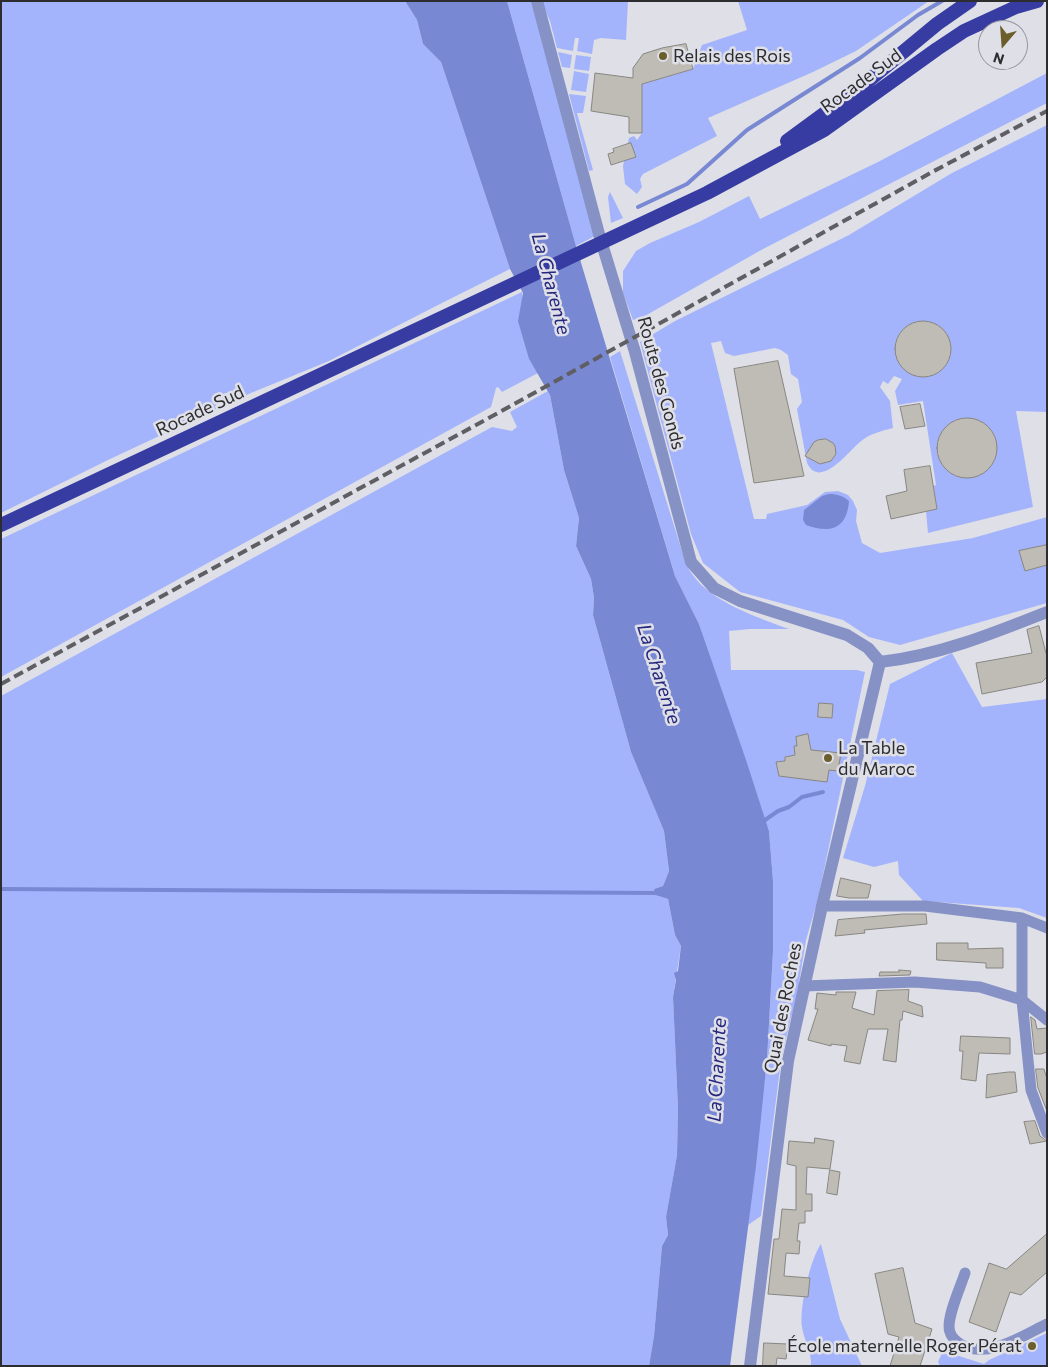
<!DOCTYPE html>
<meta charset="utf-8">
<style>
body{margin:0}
#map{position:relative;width:1048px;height:1367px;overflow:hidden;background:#dedfe7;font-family:Commissioner,sans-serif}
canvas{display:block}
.frame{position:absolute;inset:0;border:2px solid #2d2d30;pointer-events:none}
.north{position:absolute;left:978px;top:20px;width:50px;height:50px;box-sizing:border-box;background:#dedfe7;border:1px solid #97989e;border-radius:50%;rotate:198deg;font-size:14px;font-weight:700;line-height:20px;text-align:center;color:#2d2d30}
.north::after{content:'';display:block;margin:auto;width:18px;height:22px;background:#6b5e2b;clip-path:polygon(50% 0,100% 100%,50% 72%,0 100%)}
</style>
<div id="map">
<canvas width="1048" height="1367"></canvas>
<div class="frame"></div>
<div class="north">N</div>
</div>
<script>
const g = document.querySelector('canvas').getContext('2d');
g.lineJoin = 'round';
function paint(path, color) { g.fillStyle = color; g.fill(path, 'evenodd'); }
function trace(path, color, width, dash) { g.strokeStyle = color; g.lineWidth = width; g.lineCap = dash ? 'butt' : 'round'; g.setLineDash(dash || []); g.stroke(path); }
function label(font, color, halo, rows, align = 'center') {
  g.font = font + ' Commissioner,sans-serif'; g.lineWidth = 5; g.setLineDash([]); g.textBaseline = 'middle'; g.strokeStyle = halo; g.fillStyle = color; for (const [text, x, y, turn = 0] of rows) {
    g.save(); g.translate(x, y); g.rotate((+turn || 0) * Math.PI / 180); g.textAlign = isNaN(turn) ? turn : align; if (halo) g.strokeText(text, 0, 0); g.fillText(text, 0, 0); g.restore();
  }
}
paint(new Path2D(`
 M1,1H405L417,20L423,44L441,62L510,269L440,304L329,361L251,393L108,460L1,513Z
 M507,1H537L599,234L576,246Z
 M541,1H628L626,40L601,38L594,40L592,54L577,51L579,38H575L573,51L557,48L550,21Z
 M738,1H929L856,51L813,72L708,118L717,136L643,174L640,179L642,187L637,194L625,184L623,166L629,138L634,136L637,140L642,133V84L693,69L702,45L747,30Z
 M558,52L572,55L570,68L562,67Z
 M576,55L591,57L589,71L574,69Z
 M574,71L589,74L586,92L571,90Z
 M1047,73V103L763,249L643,317L633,320L623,293V271L636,251L650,243L699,222L749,196L760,219L878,162Z
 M569,94L586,96L583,113H577L593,170L589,171Z
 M1047,125V412L1016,411L1033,507L928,533L926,511L937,509L933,486L936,485L923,401L898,405L895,391L902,379L894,376L888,384L883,381L880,387L890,401L893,428C881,431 869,434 860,442C849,451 820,490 807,463L797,409L802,402L798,379L791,374L788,355L781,350L775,348L734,356L725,353L721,341L711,343L754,519H766L767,514L807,505L825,492L838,491L848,495L853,501L857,510L856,521L862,543L880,553L973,538L1047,517V603L900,645L869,637L843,620L740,592L703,563L691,534L640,342L675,321L849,235L952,173Z
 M610,192L623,218L611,223L608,197Z
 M522,292L529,359L538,373L502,392L498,387L496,388L491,407L1,677V539Z
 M620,351L680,545C683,554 686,566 692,574C711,602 759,618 789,629H750L729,631L731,670H857L865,672L818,899L806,940L799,982L801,986L790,1021L781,1061L761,1216L748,1225L767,1060L773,951V881L769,831L699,624L675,576L610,357Z
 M548,391L550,395L564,470L579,518L576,546L591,579L594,598L593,615L631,752L664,831L669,871L663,886L654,889L655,895L668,899L675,935L681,946L673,997L678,1109L677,1155L666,1217L668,1235L662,1246L654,1336L649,1366H1V696L492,427L512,431L517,427L510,412Z
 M952,653L982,707L1047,699V918L1019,908L923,901L899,875L898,861L874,867L843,858L865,786L890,684Z
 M821,1244L840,1319L862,1366H811C812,1353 804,1340 802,1327C799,1309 810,1259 821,1244Z
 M1047,1333V1366H940L938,1362L942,1353L959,1356L984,1364L989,1360Z`), '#a4b4fc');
paint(new Path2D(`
 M405,1H507L576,246L675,576L699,624L746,760L769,831L773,881V951L767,1060L756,1166L730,1366H649L654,1336L662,1246L668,1235L666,1217L677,1155L678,1109L673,997L676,980L674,973L678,971L681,946L675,935L668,899L655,895L654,889L663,886L669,871L664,831L631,752L593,615L594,598L591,579L576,546L579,518L564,470L550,395L529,359L518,321L523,293L510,269L441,62L423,44L417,20Z
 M829,494C838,494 843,496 849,501C847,529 830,534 806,525L803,520L804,510L822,496Z`), '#7988d3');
trace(new Path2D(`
 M638,207L687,184L747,130L860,58L918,15L942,1
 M765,820L778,811L789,807L802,797L823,792
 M1,889L659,893`), '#7988d3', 4);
const building = new Path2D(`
 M686,44L693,69L642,84V133H629V117L591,111L595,73L633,78V68L643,54L662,48Z
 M631,143L636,157L611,165L608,154L614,152L613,149Z
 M895 349a28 28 0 1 1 56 0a28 28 0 1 1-56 0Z
 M778,361L804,476L754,483L734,369Z
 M920,404L925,426L905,429L900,407Z
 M937 448a30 30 0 1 1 60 0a30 30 0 1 1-60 0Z
 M826,439L833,443L835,446L836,454L831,461L820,464L805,456L814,442L818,440Z
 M930,466L937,509L891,519L886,496L907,491L904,470Z
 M1047,545V565L1025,571L1019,551Z
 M1039,626L1047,657V677L1042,682L982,694L976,663L1032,653L1027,630Z
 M819,703L833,704L832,718L818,717Z
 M808,734L811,750L841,753L838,771L829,770L827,782L779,776L776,762L785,761V757L795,755L794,746H797L796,737Z
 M841,878L871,885L868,898H849L837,896Z
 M903,914H926L927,924L864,930L865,933L835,936L838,920Z
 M937,943H968V949L1003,948V968H986V963L937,960Z
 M899,970L911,971L910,975L879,976L880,972H899Z
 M909,990L908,1001L922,1006L923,1017L903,1011L902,1020H900L896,1062L883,1060L888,1029H868L860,1064L844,1061L847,1046L831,1044V1046L808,1040L818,1009H815L817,993L836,995V992H856L852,1008L874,1015L877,991Z
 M1031,1017L1035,1020L1037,1029L1047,1028V1052L1041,1054H1035Z
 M961,1036L1010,1038V1054L979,1053L976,1081L961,1079L963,1051H960Z
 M1036,1069H1044L1047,1079V1111L1038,1088Z
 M1009,1072H1015L1017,1092L986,1098L987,1075Z
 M1035,1121L1040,1136L1047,1141L1030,1144L1024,1122Z
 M815,1138L834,1141L830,1169L807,1167L806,1194H812V1211H805V1223H799L797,1241H800L799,1254L786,1253L784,1276L810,1278L808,1297L768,1294L774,1239H779L782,1209L796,1210V1166L787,1164L789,1141L814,1143Z
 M830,1170L840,1172L837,1195L827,1193Z
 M1047,1234V1272L1021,1295L1010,1292L996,1332L969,1322L989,1263L1006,1269Z
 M903,1268L915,1323L932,1329L920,1366H890L899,1337L888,1334L875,1274Z
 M764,1343L788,1344L786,1359L777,1358L776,1366H763Z`);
paint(building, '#bebcb5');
trace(building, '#888680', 1);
trace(new Path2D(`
 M822,906H925L1022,918L1047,928
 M1022,918V1000L1031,1090L1047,1133
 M804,986L915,982L980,987L1022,1000L1047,1020
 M965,1273C961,1286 945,1320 950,1332C951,1337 956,1341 960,1344C988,1360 1022,1336 1047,1324`), '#8691c5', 11);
trace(new Path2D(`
 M537,1L599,234L635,352L691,562L714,588L740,601L847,635L868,648L880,662
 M880,662C937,656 994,633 1047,612
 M750,1366L788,1061L822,906L880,662`), '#8691c5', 12);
trace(new Path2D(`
 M787,141L862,86L937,24L970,1
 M1,525L707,193L824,130L937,49L964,31L1016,7L1037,1`), '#363ca1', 14);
trace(new Path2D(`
 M1,684L498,413L934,171L1047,111`), '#5e5e63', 4, [10, 5]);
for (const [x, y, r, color] of [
 [663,56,5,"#6b5e2b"],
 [828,758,5,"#6b5e2b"],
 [1032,1346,5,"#6b5e2b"]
]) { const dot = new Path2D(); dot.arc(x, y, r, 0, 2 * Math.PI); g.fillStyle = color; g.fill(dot); trace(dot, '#dedfe7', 2); }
label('18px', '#2d2d30', '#dedfe7', [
 ["Relais des Rois",673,56],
 ["La Table",838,748],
 ["du Maroc",838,769],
 ["École maternelle Roger Pérat",1022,1346,"right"]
], 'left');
label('18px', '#2d2d30', '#dedfe7', [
 ["Rocade Sud",861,81,-36],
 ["Route des Gonds",661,383,75],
 ["Rocade Sud",200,411,-25],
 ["Quai des Roches",783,1008,-79]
]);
label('italic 19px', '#25277e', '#dedfe7', [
 ["La Charente",551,284,75],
 ["La Charente",659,674,72],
 ["La Charente",717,1070,-87]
]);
</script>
